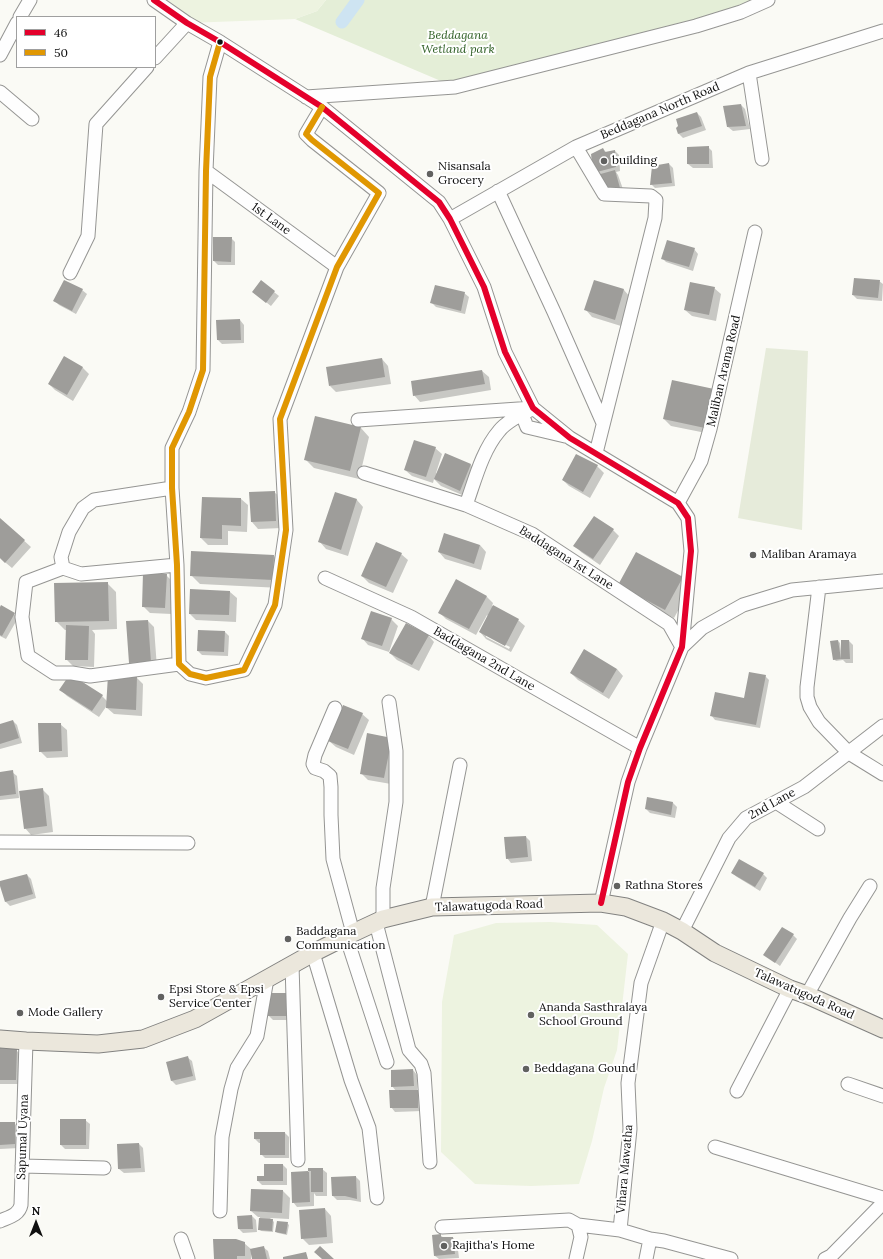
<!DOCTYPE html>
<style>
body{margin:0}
#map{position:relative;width:883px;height:1259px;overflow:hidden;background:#fafaf5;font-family:Lora,serif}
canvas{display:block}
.legend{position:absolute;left:16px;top:16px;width:140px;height:52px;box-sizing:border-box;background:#fff;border:1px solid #9f9f9f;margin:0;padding:5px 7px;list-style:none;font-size:12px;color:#0f0f0f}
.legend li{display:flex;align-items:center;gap:8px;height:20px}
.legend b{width:20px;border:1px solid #9f9f9f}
.north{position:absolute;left:16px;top:1203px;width:40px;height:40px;-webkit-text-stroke:3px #fff;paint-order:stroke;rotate:0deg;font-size:11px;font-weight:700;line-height:16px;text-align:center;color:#0f0f0f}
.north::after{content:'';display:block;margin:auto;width:14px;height:18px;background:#0f0f0f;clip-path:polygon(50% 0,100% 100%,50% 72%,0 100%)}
</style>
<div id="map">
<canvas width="883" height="1259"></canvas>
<ul class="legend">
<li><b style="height:5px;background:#e4002b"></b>46</li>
<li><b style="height:5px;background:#e09702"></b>50</li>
</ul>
<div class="north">N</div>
</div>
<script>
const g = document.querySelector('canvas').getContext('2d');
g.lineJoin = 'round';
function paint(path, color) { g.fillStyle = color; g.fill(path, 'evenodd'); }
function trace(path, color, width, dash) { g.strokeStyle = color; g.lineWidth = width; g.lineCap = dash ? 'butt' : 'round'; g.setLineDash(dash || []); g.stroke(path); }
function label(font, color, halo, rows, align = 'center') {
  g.font = font + ' Lora,serif'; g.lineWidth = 4; g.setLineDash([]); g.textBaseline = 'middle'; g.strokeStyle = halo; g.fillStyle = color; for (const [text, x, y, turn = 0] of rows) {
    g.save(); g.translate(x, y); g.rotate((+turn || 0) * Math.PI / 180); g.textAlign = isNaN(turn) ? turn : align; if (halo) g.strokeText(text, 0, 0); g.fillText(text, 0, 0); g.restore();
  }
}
paint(new Path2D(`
 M326,0H768L455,87L295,19L317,11Z`), '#e4eed7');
paint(new Path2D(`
 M766,348L808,351L802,530L738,518Z`), '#e6ebda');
paint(new Path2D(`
 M154,0H326L317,11L295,19L187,23Z
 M550,922L597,925L628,954L617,1050L604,1088L592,1141L579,1184L531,1186L475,1184L441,1152L442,1002L454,935L496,923Z`), '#edf3e0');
paint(new Path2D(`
 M741,105L745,109L750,129L733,131L728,127Z
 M697,113L701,117L706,130L683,138L679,134L677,128Z
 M708,147L712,151L713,168H693L688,164Z
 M603,149L607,153L615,151L619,155L620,171L616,172L618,175L624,192L594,172Z
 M669,164L673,168L675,186L655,188L651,184Z
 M231,238L235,242V265H218L214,261Z
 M694,249L698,254L693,271L666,262L662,258Z
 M595,281L624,290L630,297L621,326L592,317L586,310Z
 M879,281L883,284L882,301L857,299L853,295Z
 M714,288L721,294L716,321L692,316L685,310Z
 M82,290L87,294L76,314L59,305L55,301Z
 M253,292H274L279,296L271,306Z
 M464,293L469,297L465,314L436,307L432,303Z
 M240,320L244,325V343L222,344L218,340Z
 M65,357L83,368L89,374L73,401L55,390L49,384Z
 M382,359L388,366L391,384L336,392L330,386Z
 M482,371L489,377L491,390L420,402L414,395L412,382Z
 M673,381L711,434L671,426L664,419Z
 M361,428L369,437L359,479L314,468L305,459Z
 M435,448L442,454L436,473L437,474L446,454L471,465L477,472L467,497L441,486L434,479L433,483L412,476L405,470Z
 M597,466L604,473L590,498L569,486L563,480Z
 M274,492L281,498L282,528L258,529L252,522L250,493Z
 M335,494L357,500L363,507L348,556L326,549L320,542Z
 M203,498L241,499L248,505L247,532L228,531V545H208L201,538Z
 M0,519L31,547L12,568L0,558Z
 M613,530L619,536L600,565L581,552L575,545Z
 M480,545L486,552L481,570L445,559L439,552Z
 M401,554L408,560L393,593L369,583L362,576Z
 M274,556L283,565L281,588L200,584L191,575Z
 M166,575L173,582L172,614L150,613L143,606Z
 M683,578L691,587L674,618L629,594Z
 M456,581L487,597L493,603L492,606L518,620L525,626L511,652L486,639L480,632L488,616L487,615L476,635L446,619L439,612ZM486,635L510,647L509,649L486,637Z
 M107,583L116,592L117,629L92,630L95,634L94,667L73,666L66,659L67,630H65L56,621Z
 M191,590L230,592L237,598L236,622L196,620L190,614Z
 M1,607L14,614L18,618L6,639L0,636V609Z
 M391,619L398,626L389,652L368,645L362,638Z
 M148,621L154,627L157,668L136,670L130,663L127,622Z
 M225,632L229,636L228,656L202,655L198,651Z
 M428,635L434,642L419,671L397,660L390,653Z
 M838,641L840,643L841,651H842L849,641L853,645V663H846L843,660L836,661L834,659Z
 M617,669L623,676L609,699L578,680L571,673Z
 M765,676L769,680L760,728L715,720L711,715L744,699Z
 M137,678L143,684L142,716L114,714L107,708L108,704L99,717L67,696L61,690L102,696L108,702Z
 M362,714L369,720L354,755L336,747L329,741Z
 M13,721L17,725L22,743L0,749V725Z
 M60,724L67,730L68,757L47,758L40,751Z
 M391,739V784L368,780L361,773Z
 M12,772L17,776L19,798L0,800V773Z
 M42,789L49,796L53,832L31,835L25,828Z
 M673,803L677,807L675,818L650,813L646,809Z
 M526,837L530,841L532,861L511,863L507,858Z
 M732,873L763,874L767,878L760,891L737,877Z
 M27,875L31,879L36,898L10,906L6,902L0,882Z
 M793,935L797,939L780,966L765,955Z
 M291,998V1020H273L269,1016Z
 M0,1049L16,1050L20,1054V1084H0Z
 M187,1057L192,1061L196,1080L176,1085L172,1081L167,1063Z
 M413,1070L417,1075V1091L421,1095L422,1111L395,1112L391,1107L396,1091L392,1086Z
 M85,1120L90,1124L89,1149H65L61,1145Z
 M0,1123H14L18,1127L19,1148L0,1149Z
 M285,1133L289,1137V1158H265L261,1154V1143H259L255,1139Z
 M139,1144L143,1148L145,1172L124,1173L119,1169L118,1145Z
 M283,1165L287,1169V1185H262L258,1181Z
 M309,1169H322L327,1173V1196H316L314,1193V1206L297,1207L293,1202L309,1172Z
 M356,1177L360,1181L361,1202L350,1200H337L333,1196Z
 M252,1190L283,1191L290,1198L289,1219L270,1218L274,1222L273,1232L261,1231L259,1229L260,1217H258L251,1211Z
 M325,1209L331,1216L333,1243L309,1245L302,1238Z
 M252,1216L256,1220L257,1232L243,1233L239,1229Z
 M287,1223L289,1225L287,1235L278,1233L276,1232Z
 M440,1235L444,1238H453L457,1242L459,1258L439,1259L435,1256Z
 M244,1243L251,1249L263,1247L268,1251L270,1259H254L251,1252V1259H215Z`), '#0003');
trace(new Path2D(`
 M342,22L358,0`), '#cee4f2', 13);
paint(new Path2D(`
 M741,104L746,126L727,127L723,106Z
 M697,112L702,126L678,134L676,128L678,126L676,119Z
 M709,146V164H687V147Z
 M603,148L605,152L615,150L616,167L593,173L591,154Z
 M669,163L672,183L650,185L652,166Z
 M615,170L620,188L602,193L597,175Z
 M213,237H232L231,262L213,261Z
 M667,240L695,248L689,267L661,259Z
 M854,278L880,280L878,298L852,295Z
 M64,280L83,289L72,311L53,301Z
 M261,280L275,291L266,303L252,292Z
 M594,280L624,289L615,320L584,310Z
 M690,282L715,287L709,315L684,310Z
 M435,285L465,292L461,311L430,303Z
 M240,319L241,340H217L216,320Z
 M64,356L83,367L67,395L48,384Z
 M382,358L385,377L329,386L326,367Z
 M482,370L485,384L413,396L411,381Z
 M672,380L714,389L705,428L663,419Z
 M315,416L361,427L350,471L304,460Z
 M414,440L436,447L426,477L404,470Z
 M445,453L471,464L460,491L434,479Z
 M576,454L598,465L583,492L562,480Z
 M275,491L276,521L251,522L249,492Z
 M335,492L357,499L341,550L318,542Z
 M202,497L241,498V526L222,525V539L200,538Z
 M594,516L614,529L593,559L573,546Z
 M0,518L25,540L5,563L0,558Z
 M444,533L480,545L474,564L438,552Z
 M376,542L402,553L386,587L361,576Z
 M191,551L274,555L273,580L190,576Z
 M636,552L683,577L665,610L618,585Z
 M143,573L167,574L165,608L142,607Z
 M456,579L487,596L469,629L438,613Z
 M108,582L109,621L55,622L54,583Z
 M190,589L230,591L229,615L189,614Z
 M1,605L15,613L2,636L0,635V607Z
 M493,605L519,619L505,646L479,632Z
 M371,611L392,618L382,646L361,639Z
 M148,620L151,662L129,663L126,621Z
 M406,623L429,635L412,665L389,653Z
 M66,625L89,626L88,660H65Z
 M198,630L225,631L224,652L197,651Z
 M838,640L841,659L833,660L830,641Z
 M841,640H849L850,659H841Z
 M584,649L617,669L603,693L570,673Z
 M749,672L766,675L756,725L710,716L715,692L744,698Z
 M70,674L103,695L92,711L59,690Z
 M108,675L137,677L136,710L106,708Z
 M343,705L363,713L348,749L328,741Z
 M13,720L19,738L0,744V724Z
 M38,723H61L62,751L39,752Z
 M367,733L392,738L384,778L360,774Z
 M13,770L16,794L0,796V772Z
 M43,788L47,826L24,829L19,791Z
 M647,797L673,802L671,815L645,809Z
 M526,836L528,857L506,859L504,837Z
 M739,859L764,873L755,887L731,873Z
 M27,874L33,894L5,902L0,886V881Z
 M782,927L794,934L775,963L763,955Z
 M268,993H287V1016H268Z
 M0,1048L17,1049L16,1080H0Z
 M188,1056L193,1076L171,1081L166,1062Z
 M413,1069L414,1086L391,1087V1070Z
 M389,1090H418V1108H390Z
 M60,1119H86V1145H60Z
 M0,1122H15V1144L0,1145Z
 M254,1132H285V1155H260V1139H254Z
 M139,1143L141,1168L118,1169L117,1144Z
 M264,1164H283V1181H257V1176H264Z
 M308,1168H323V1192H311V1171H308Z
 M308,1171L309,1172L310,1202L292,1203L291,1172Z
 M356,1176L357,1199L345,1196H332L331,1177Z
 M251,1189L283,1190L282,1213L250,1211Z
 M325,1208L327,1237L301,1239L299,1210Z
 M252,1215L253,1229H238L237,1216Z
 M259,1218L273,1219L272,1231L258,1230Z
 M277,1221L288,1222L286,1234L275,1232Z
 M441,1234V1237H453L455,1254L434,1256L432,1235Z
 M213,1239H236L245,1242V1256H237V1259H214Z
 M264,1246L267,1259H252L250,1249Z
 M320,1246L334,1259H322L314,1252Z
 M306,1252L308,1259H283V1257Z`), '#9e9d9a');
const minor = new Path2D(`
 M154,0L187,23L220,42L322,107L439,202L450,219L484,287L505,352L533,408L570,438L678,503L688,518L691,551L682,647L640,748L628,782L601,903
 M20,17L30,0
 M220,42L210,77L206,171L203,370L189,412L172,448V488L177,565L179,664L190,674L206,678L244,670L275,605L286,530L280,419L337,267L379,193L312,140L306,134L322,107
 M0,55L17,23
 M155,58L187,23
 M749,73L762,159
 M0,92L32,119
 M306,97L455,87L696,26L741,12L768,0
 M576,147L604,194L651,196L656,200L655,218L596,453
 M206,171L337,267
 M498,191L554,312L603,423
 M450,219L576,147L749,73L883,31
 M70,273L88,236L96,124L147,67
 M522,414L527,427L565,436
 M358,420L533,408
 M364,473L466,505L532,534L669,624L682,647L702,628L743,605L792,590L883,581
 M172,488L94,500L83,508L69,532L61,557L63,568L81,574L177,565
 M678,503L701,461L710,429L755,232
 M466,505C475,480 482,451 499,431C505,423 521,414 530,410
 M63,568L26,582L22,617L28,656L54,673H72L90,676L179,664
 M325,578L411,617L640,748
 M819,587L807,687V697L810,707L819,722L849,753L883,774
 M335,708L315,755L313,764L315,768L324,771L330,776L331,787V815L333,859L353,933
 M776,802L818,829
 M0,842L188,843
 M432,907L460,765
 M383,919V888L396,802V751L389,702
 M376,923L409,1050L421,1064L424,1073L430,1162
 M682,931L729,838L746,818L804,787L883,726
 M346,936L387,1062
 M313,953L351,1080L369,1128L377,1198
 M292,965L298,1160
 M807,995L850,918L870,886
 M848,1084L883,1096
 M737,1091L790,989
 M715,1147L883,1198
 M22,1166L104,1168
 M220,1211L222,1137L231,1089L237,1068L257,1036L267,979
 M0,1221C9,1217 19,1215 21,1205L26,1041
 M442,1227L569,1220L578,1225L620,1230L650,1239L664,1241L731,1259
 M620,1230L630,1129L628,1083L641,983L663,921
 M181,1239L188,1259
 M576,1259L581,1237L578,1225
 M646,1259L650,1239
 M825,1259L831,1256L883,1203`);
const major = new Path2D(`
 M0,1039L26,1041L98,1044L143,1039L195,1019L313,953L353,933L383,919L432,907L601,903L626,907L663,921L682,931L715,953L790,989L807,995L883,1029`);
trace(minor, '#959593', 15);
trace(major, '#828280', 19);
trace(minor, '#fefefe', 13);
trace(major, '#ebe7dc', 17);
trace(new Path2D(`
 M154,0L187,23L220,42L322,107L439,202L450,219L484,287L505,352L533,408L570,438L678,503L688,518L691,551L682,647L640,748L628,782L601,903`), '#e4002b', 6);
trace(new Path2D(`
 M220,42L210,77L206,171L203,370L189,412L172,448V488L177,565L179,664L190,674L206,678L244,670L275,605L286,530L280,419L337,267L379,193L312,140L306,134L322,107`), '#e09702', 6);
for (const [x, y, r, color] of [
 [220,42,3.5,"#0f0f0f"],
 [604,161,4,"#616160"],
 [430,174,4,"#616160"],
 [753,555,4,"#616160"],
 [617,886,4,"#616160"],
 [288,939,4,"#616160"],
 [161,997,4,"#616160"],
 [20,1013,4,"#616160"],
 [531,1015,4,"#616160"],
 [526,1069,4,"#616160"],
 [444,1246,4,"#616160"]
]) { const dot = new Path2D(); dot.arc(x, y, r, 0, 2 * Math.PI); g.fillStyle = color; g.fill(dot); trace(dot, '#fff', 1.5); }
label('italic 12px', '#306026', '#fff', [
 ["Beddagana",458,36],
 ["Wetland park",458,50]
]);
label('12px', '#0f0f0f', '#fff', [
 ["Beddagana North Road",660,111,-23],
 ["1st Lane",271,219,36],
 ["Maliban Arama Road",724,371,-77],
 ["Baddagana 1st Lane",566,558,32],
 ["Baddagana 2nd Lane",484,659,30],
 ["2nd Lane",772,804,-29],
 ["Talawatugoda Road",489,906,-2],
 ["Talawatugoda Road",804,994,24],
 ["Sapumal Uyana",23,1137,-88],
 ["Vihara Mawatha",625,1169,-85]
]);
label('12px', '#0f0f0f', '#fff', [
 ["building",612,161],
 ["Nisansala",438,167],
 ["Grocery",438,181],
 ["Maliban Aramaya",761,555],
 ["Rathna Stores",625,886],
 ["Baddagana",296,932],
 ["Communication",296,946],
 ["Epsi Store & Epsi",169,990],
 ["Service Center",169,1004],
 ["Ananda Sasthralaya",539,1008],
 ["School Ground",539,1022],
 ["Mode Gallery",28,1013],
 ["Beddagana Gound",534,1069],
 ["Rajitha's Home",452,1246]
], 'left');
</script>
